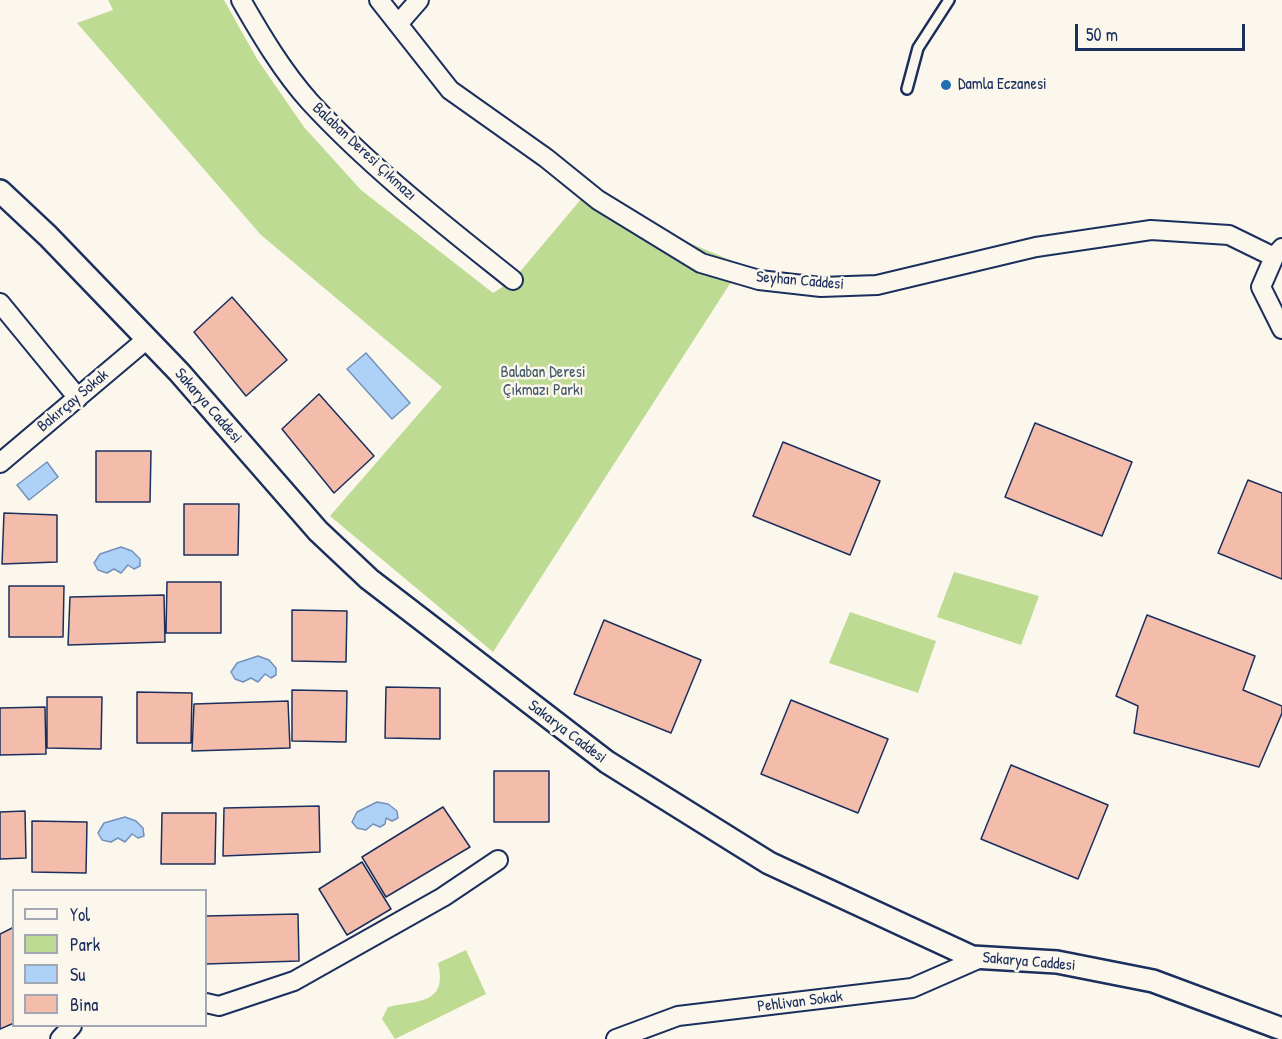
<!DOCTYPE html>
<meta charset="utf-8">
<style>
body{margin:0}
#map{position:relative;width:1282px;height:1039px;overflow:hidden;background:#fbf7ec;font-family:"Patrick Hand",sans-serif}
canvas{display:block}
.legend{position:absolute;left:12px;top:889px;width:195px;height:138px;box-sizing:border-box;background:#fbf7ec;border:2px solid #a1a7b3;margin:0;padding:8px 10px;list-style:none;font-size:18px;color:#1b2f5e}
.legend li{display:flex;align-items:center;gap:12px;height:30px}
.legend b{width:30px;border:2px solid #a1a7b3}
.scale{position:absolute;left:1075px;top:24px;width:170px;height:27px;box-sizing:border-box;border:3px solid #1b2f5e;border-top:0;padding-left:8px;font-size:18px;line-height:21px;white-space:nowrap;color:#1b2f5e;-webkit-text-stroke:4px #fbf7ec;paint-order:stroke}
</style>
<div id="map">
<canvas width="1282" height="1039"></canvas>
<ul class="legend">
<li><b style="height:8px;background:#fbf7ec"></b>Yol</li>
<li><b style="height:16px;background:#bedb93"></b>Park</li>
<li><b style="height:16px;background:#aed2f7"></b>Su</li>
<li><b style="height:16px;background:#f4bcaa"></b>Bina</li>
</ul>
<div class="scale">50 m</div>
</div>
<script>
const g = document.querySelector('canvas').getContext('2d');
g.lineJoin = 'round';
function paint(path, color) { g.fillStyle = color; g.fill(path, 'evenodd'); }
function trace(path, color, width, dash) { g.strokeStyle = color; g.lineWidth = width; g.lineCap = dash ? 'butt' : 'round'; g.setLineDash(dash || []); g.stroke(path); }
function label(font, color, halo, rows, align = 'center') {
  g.font = font + ' "Patrick Hand",sans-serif'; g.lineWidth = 5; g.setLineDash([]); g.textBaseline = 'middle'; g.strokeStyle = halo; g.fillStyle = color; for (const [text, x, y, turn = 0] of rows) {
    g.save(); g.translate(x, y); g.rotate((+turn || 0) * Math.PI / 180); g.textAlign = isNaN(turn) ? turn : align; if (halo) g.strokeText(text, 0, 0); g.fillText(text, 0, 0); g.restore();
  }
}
paint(new Path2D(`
 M108,0H224L257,59L304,127L361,190L493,293L513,280L582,198L742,265L493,652L330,516L442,387L261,235L77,23L113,10Z
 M954,572L1039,596L1021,645L937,617Z
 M850,612L936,641L918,693L829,663Z
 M466,950L486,994L395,1039L382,1019L388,1007C417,1000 448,1005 438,963Z`), '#bedb93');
const water = new Path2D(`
 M366,353L410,403L392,419L347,369Z
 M47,462L58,477L29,500L17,485Z
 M121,547L132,551L140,559V566L134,569L128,565L121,573L114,569L107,573L98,570L94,563L100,554Z
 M258,656L269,660L276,668V675L271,678L265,674L258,682L251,678L243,682L235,679L231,672L237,663Z
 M377,802L388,804L397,811L398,818L392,821L386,818L385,824L380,827L373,824L366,830L357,828L352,822L357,812Z
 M125,817L136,821L143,828L144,836L138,838L132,834L125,842L118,838L111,842L102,840L98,833L104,823Z`);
paint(water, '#aed2f7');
trace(water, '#7391ba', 1.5);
const building = new Path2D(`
 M232,297L287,360L246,396L194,332Z
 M319,394L374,456L334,493L282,429Z
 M1035,423L1132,462L1102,536L1005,497Z
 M783,442L880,481L850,555L753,516Z
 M96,451H151L150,502H96Z
 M1248,480L1282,493V579L1218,553Z
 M184,504H239L238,555H184Z
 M4,513L57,515V562L2,564Z
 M167,582H221V633H166Z
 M9,586H64L63,637H9Z
 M164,595L165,642L68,645L70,597Z
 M292,610L347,611L346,662L292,661Z
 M1147,615L1255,656L1243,690L1282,706V713L1259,767L1134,733L1138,706L1116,696Z
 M604,620L701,660L671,733L574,694Z
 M386,687L440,688V739L385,738Z
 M292,690L347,691L346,742L292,741Z
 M137,692L192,693L191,743H137Z
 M47,697H102L101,749L47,748Z
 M791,700L888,739L858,813L761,774Z
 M288,701L290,748L192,751L194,704Z
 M45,707L46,754L0,755V708Z
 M1011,765L1108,805L1078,879L981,839Z
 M494,771H549V822H494Z
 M319,806L320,852L223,856L224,808Z
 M443,807L470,847L386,897L362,857Z
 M25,811L26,858L0,859V812Z
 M162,813H216L215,864H161Z
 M32,821L87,822L86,873L32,872Z
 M362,862L391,909L347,935L319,889Z
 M298,914L299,961L206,964V916Z
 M14,927V1023L0,1029V934Z`);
paint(building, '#f4bcaa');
trace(building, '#1b2f5e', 1.5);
const service = new Path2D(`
 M907,89L918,48L949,0`);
const minor = new Path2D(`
 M241,0C261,35 283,72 310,102C371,168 443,224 513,280
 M379,0L450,90L546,158L598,200L701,263L759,280L821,287L877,285L1036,247L1151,230L1229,235L1274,257
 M398,24L419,0
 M1282,248L1274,257L1261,287L1282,329
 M0,303L78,398
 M0,463L147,339
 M206,1003L219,1006L294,981L443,897L498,860
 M60,1039L72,1026
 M616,1039L678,1016L912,988L983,957`);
const tertiary = new Path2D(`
 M0,191L48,236L179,372L318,531L369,579L607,762L769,863L972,957L1057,962L1153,981L1282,1029`);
trace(service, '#1b2f5e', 14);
trace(minor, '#1b2f5e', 22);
trace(tertiary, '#1b2f5e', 26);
trace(service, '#fbf7ec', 9);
trace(minor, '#fbf7ec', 18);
trace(tertiary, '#fbf7ec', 21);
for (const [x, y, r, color] of [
 [946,85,6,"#1f6fb2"]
]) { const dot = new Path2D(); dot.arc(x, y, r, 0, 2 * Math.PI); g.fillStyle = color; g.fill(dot); trace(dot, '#fbf7ec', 2); }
label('16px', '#1b2f5e', '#fbf7ec', [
 ["Damla Eczanesi",958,85]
], 'left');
label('16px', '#1b2f5e', '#fbf7ec', [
 ["Balaban Deresi Çıkmazı",364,152,43],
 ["Seyhan Caddesi",800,281,5],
 ["Bakırçay Sokak",73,401,-40],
 ["Sakarya Caddesi",208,406,49],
 ["Sakarya Caddesi",567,732,37],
 ["Sakarya Caddesi",1029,962,5],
 ["Pehlivan Sokak",800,1002,-7]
]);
label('16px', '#445a6b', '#fbf7ec', [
 ["Balaban Deresi",543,373],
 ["Çıkmazı Parkı",543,391]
]);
</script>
